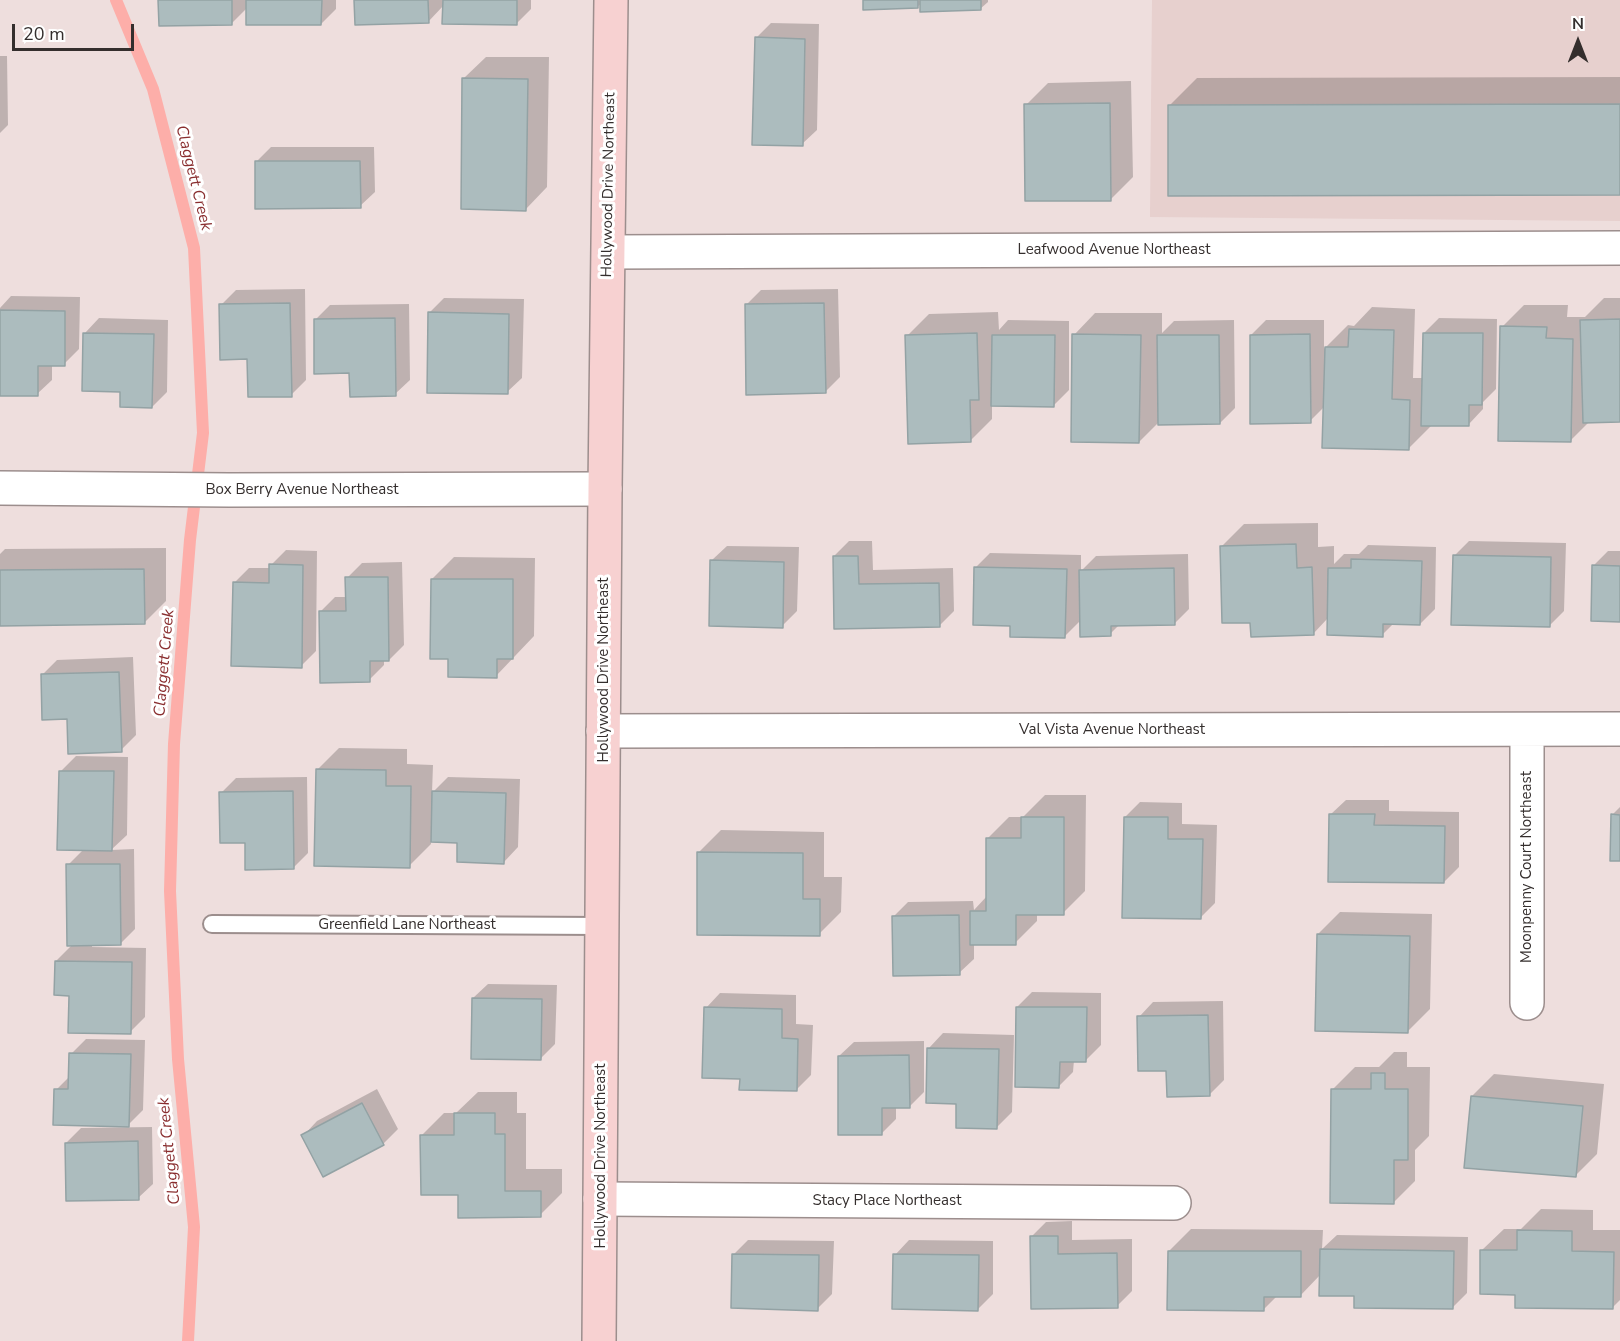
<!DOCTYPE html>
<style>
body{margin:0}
#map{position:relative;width:1620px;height:1341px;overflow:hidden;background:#eededd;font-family:"Nunito Sans",sans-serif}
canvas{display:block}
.north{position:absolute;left:1548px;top:12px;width:60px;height:60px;-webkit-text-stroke:4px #fff;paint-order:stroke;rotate:0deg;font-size:16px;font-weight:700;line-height:24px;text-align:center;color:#342e2d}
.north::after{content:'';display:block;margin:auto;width:21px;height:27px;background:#342e2d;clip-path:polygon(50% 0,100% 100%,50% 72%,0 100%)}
.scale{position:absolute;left:12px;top:24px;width:122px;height:27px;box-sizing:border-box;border:3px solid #342e2d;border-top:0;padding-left:8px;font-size:18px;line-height:21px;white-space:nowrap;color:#342e2d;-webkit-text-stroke:4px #fff;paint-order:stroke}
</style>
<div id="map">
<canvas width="1620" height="1341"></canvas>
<div class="north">N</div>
<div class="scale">20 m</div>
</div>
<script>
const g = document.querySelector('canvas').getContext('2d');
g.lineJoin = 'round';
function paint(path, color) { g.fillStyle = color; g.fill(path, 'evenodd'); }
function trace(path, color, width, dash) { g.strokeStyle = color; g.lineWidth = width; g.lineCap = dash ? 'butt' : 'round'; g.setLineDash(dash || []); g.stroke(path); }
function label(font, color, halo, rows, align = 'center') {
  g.font = font + ' "Nunito Sans",sans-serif'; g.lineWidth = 6; g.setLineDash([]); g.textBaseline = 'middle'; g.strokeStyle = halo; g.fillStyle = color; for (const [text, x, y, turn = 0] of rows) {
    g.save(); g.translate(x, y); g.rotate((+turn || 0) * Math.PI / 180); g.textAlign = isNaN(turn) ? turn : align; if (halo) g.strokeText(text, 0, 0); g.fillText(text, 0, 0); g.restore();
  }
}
paint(new Path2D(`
 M1152,0H1620V221L1150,217Z`), '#e7d0ce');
paint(new Path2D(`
 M160,0H336V9L321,24L248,7L232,23Z
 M356,0H531V9L516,24L444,5L428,22Z
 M865,0H988V2L980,9L922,3L917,7Z
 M771,23L819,24L817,130L802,144L756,38Z
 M0,56H7L8,125L0,133Z
 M486,57H549L547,187L526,209L464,78Z
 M1620,77V194L1169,106L1197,78Z
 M1131,81L1133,177L1111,199L1026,105L1048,83Z
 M271,147H374L375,192L360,206L256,162Z
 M305,289L306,380L291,395L249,357L221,305L236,290Z
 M838,289L840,377L825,392L746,305L761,290Z
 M11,296L80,297L79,349L64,364H52V380L37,394H0V308Z
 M444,298L524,299L522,378L507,392L429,313Z
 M1604,298H1620V420L1590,421L1570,441L1502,327L1524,305H1568L1567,317H1585Z
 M409,304L410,380L395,394L315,320L330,305Z
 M1372,307L1415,309L1413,378H1424V333L1439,318L1497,319L1496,389L1483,402V409L1469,424H1431V426L1409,448L1324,407L1310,421L1251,335L1266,320H1324V349L1348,325L1354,326Z
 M998,312L999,330L1008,320L1069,321V390L1054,405H992V419L970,441L907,336L929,314Z
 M1095,313H1162V333L1174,321L1234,320L1235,408L1220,423L1160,421L1139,442L1074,335Z
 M99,318L168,320L167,392L152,407L122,390L85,333Z
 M1318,523V547L1334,546V564L1344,554H1359L1368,545L1436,547L1435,609L1420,624L1394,623L1382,635L1328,618L1313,634L1252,622L1222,546L1244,524Z
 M849,541H872L873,570L953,568L954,611L939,626L836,628L834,556Z
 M1469,541L1566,543L1564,611L1549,626L1454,556Z
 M727,546L799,547L797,611L782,626L712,560Z
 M166,548V601L144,623L0,624V554L5,549Z
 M286,550L317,551L316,651L301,666L234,583L249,568H271V565Z
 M1608,551H1620V620L1593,566Z
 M990,553L1081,555V571L1096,556L1188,554L1189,609L1174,624H1120L1110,634L1081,620L1065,636L1012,624L975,568Z
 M454,557L535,558L534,636L496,676L450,658L432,579Z
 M402,562L404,645L389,660H384V665L369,680L320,612L335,597H347V578L362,563Z
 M133,657L136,735L121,750L68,718L42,675L57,660Z
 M339,748L407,749V764L433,765L432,793L448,777L520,779L518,847L504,862L459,841H431V844L409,866L317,770Z
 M76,756L128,757L127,835L111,850L134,849L135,929L120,944H92V947L146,948L145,1017L130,1032L70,994L56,961L73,944L68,865L84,849L61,771Z
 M307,777L308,853L293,868L246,841L221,793L236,778Z
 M1045,795H1086L1085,891L1063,913H1037V921L1015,943H974V959L959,973L893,917L908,902L973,901L974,910L987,896V839L1009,817H1023Z
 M1346,800H1389V811L1459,812V867L1444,882L1331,814Z
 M1140,802L1182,803V824L1217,825L1215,903L1201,917L1125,817Z
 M1620,807V860L1612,815Z
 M721,830L824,832V877H842L841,912L819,934L699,852Z
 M1340,912L1432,914L1430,1009L1408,1031L1318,934Z
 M488,984L557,985L555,1044L540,1059L473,998Z
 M1032,992L1101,993V1045L1086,1060H1074L1073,1072L1058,1087L1017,1007Z
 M720,993L796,995V1024L813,1025L811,1075L796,1090L741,1078L706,1008Z
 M1223,1001L1224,1080L1209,1095L1168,1069L1139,1017L1153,1002Z
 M943,1033L1014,1035L1012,1112L997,1127L958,1102L929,1048Z
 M86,1039L145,1040L143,1110L126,1127V1125L56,1090L70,1076L71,1054Z
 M924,1041V1092L909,1107H896V1119L881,1134L839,1056L854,1042Z
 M1394,1052H1407V1067H1430L1429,1136L1415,1150V1181L1393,1203L1333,1089L1355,1067H1379Z
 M1494,1074L1604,1084L1597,1154L1575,1176L1472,1096Z
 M377,1089L398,1129L383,1144L303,1136L317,1121Z
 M478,1092H517V1113H526V1169H562V1193L540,1215L460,1193L422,1135L444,1113H456Z
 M152,1127L153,1184L138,1198L66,1143L81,1128Z
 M1541,1209L1593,1210V1230H1620V1300L1612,1308L1516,1294L1482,1250L1504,1229H1521Z
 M1072,1221V1240L1132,1239V1291L1117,1306L1031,1237L1046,1222Z
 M1191,1229L1323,1230L1322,1249L1337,1235L1468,1237L1467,1293L1452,1308L1356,1294L1321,1274L1300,1296H1277L1264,1309L1169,1251Z
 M748,1240L834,1241L832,1294L817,1309L733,1255Z
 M909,1240L993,1241V1294L978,1309L895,1255Z`), '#0003');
trace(new Path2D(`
 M116,0L153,89L194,248L203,433L190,540L174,744L170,891L178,1059L194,1227L188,1341`), '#fdaea9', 12);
const building = new Path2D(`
 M158,0H232V25L159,26Z
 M246,0H322L321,25H246Z
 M354,0H428L429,23L355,25Z
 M443,0H517V25L442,24Z
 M863,0H918V8L863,10Z
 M920,0H981V10L920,12Z
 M755,37L805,39L803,146L752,145Z
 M462,78L528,79L526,211L461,209Z
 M1110,103L1111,201H1025L1024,104Z
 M1620,104V195L1168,196V105Z
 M255,161H360L361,208L255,209Z
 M290,303L292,397H248L247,359L220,360L219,304Z
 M824,303L826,393L746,395L745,304Z
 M0,310L65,311V366H38V396H0Z
 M428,312L509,314L508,394L427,393Z
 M395,318L396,396L350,397L349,373L314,374V319Z
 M1620,319V422L1583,423L1580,320Z
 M1500,326L1547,327L1546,338L1573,339L1571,442L1498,441Z
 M1349,329L1394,330L1392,399L1410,400L1409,450L1322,448L1325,347H1348Z
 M83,333L154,334L152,408L120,407V392L82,391Z
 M977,333L979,400H970L971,442L908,444L905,335Z
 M1423,333H1483L1482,405H1469V426H1421Z
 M1072,334L1141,335L1139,443L1071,442Z
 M1310,334L1311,423L1250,424V335Z
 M992,335H1055L1054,407L991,406Z
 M1157,335H1219L1220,424L1158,425Z
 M1296,544L1297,568L1312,567L1314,635L1251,637L1250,623H1222L1220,546Z
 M1453,555L1551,557L1550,627L1451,625Z
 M833,556H858L859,584L939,583L940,627L834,629Z
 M1351,559L1422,561L1420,625L1383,624V637L1327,635L1328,568H1351Z
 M710,560L784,562L783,628L709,626Z
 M269,564L303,565L302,668L231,666L233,582L269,583Z
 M1592,565L1620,566V622L1591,621Z
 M974,567L1067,569L1065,638L1010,637V626L973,625Z
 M1174,568L1175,625L1111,626V636L1080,637L1079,570Z
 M144,569L145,624L0,626V570Z
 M345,577H388L389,661H370V682L320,683L319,611H346Z
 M431,579H513V659H497V678L448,677V659H430Z
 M119,672L122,752L68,754L67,719L42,720L41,674Z
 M316,769L386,770V786H411L410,868L314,866Z
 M59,771H114L112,851L57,850Z
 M293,791L294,869L245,870V843H220L219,792Z
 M432,791L506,793L504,864L457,862V843L431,842Z
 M1329,814H1375L1374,825L1445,826L1444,883L1328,882Z
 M1611,814L1620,815V861H1610Z
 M1021,817H1064V915H1016V945H970V911H986V838H1021Z
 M1124,817H1168V839H1203L1201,919L1122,918Z
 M697,852L803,853V899H820V936L697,935Z
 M66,864H120L121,945L67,946Z
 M959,915L960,975L893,976L892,916Z
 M1317,934L1410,936L1408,1033L1315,1031Z
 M55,961L132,962L131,1034L68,1033L69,996L54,995Z
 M472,998L542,999L541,1060L471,1059Z
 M704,1007L782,1009V1038L798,1039L797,1091L739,1090L740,1079L702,1078Z
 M1016,1007H1087L1086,1062H1060L1059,1088L1015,1087Z
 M1208,1015L1210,1096L1167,1097L1166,1071H1138L1137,1016Z
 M927,1048L999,1049L997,1129L956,1128V1104L926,1103Z
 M69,1053L131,1054L129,1127L53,1125L54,1089H68Z
 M909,1055L910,1108H882V1135H838V1056Z
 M1371,1073H1385V1089H1408V1160H1394V1204L1330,1203L1331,1089H1371Z
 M1471,1096L1583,1106L1576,1177L1464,1168Z
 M362,1103L384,1145L323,1177L301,1135Z
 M454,1113H495V1134H505V1191H541V1217L458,1218V1195H421L420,1135H454Z
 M138,1141L139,1200L66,1201L65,1143Z
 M1517,1230L1572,1231V1251L1614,1252L1613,1309L1515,1308V1295L1480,1294V1250H1517Z
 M1030,1236H1058V1254L1117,1253L1118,1308L1031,1309Z
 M1320,1249L1454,1251L1453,1309L1354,1308V1296H1319Z
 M1168,1251H1301V1297H1264V1311L1167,1310Z
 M732,1254L819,1255L818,1311L731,1308Z
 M893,1254L979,1255L978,1311L892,1309Z`);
paint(building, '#acbcbe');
trace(building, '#93a2a4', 1.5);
const lane = new Path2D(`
 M212,924L603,926`);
const street = new Path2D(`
 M609,252L1620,248
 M0,488L229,490L605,489
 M1527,730V1003
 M603,731L1620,729
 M600,1199L1174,1203`);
const secondary = new Path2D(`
 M599,1341L605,489L611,0`);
trace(lane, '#9c8e8d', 20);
trace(street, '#9c8e8d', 36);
trace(secondary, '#9c8e8d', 36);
trace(lane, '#fff', 16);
trace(street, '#fff', 33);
trace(secondary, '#f7d1d1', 33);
label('15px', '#342e2d', '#fff', [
 ["Hollywood Drive Northeast",609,185,-89],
 ["Leafwood Avenue Northeast",1114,250],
 ["Box Berry Avenue Northeast",302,490],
 ["Hollywood Drive Northeast",604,670,-90],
 ["Val Vista Avenue Northeast",1112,730],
 ["Moonpenny Court Northeast",1527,867,-90],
 ["Greenfield Lane Northeast",407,925],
 ["Hollywood Drive Northeast",601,1156,-90],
 ["Stacy Place Northeast",887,1201]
]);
label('italic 16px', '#8a2f30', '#fff', [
 ["Claggett Creek",193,178,76],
 ["Claggett Creek",165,663,-85],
 ["Claggett Creek",170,1151,-96]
]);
</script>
